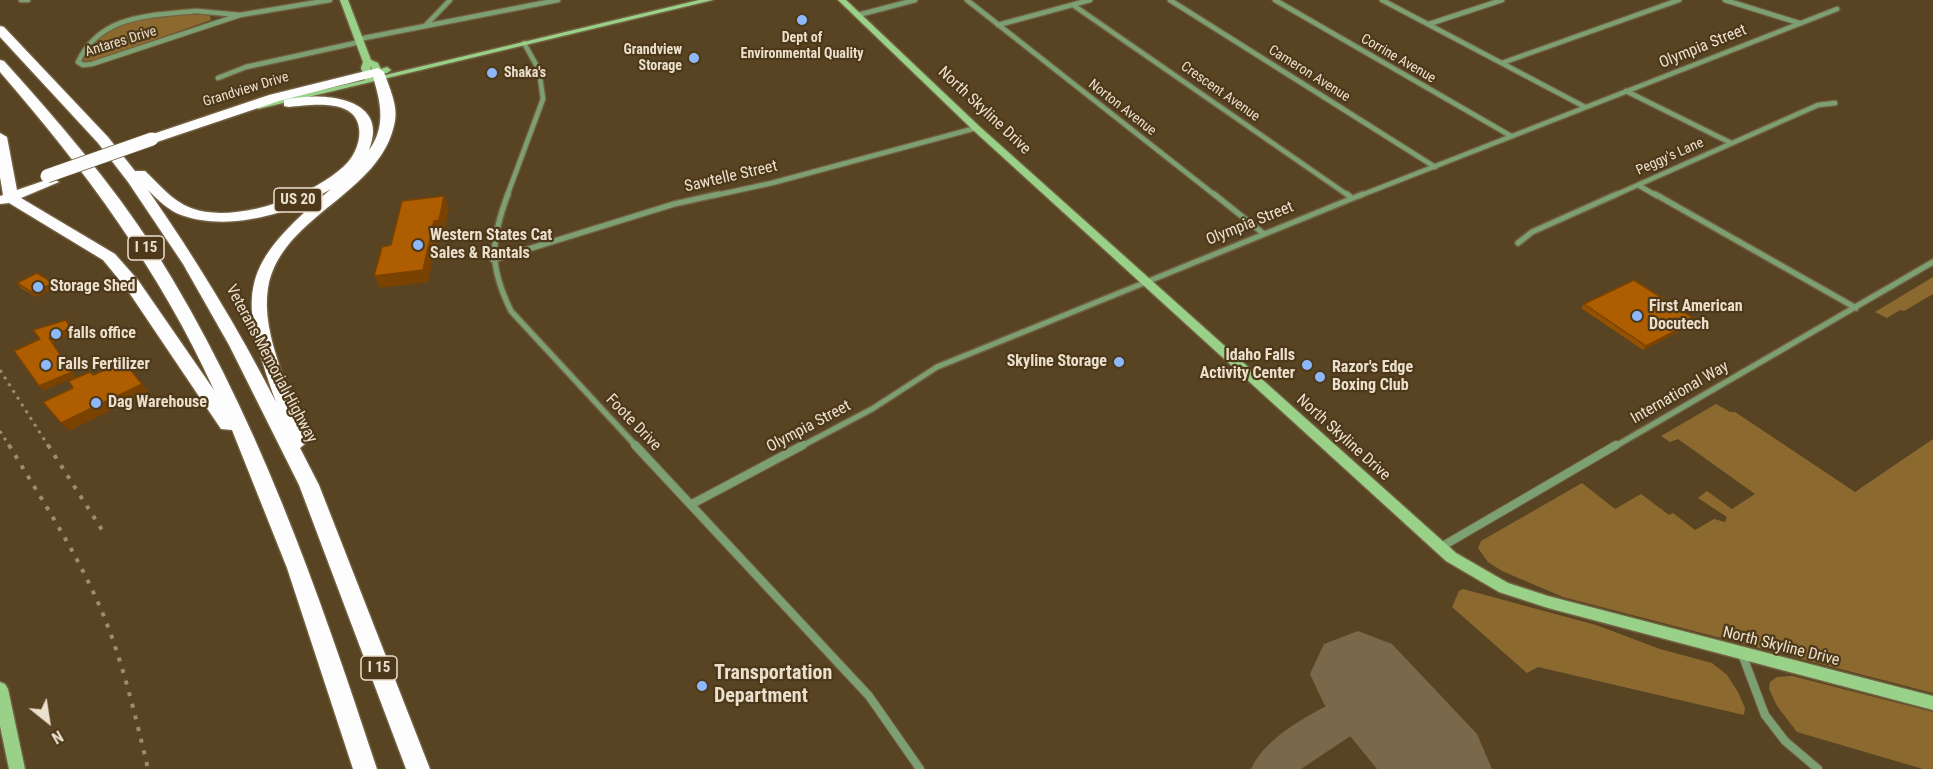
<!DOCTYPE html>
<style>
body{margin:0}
#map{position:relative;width:1933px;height:769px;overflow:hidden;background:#584423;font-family:"Roboto Condensed",sans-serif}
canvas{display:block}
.north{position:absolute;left:18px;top:691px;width:60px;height:60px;-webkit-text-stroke:4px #4d3919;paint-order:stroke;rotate:150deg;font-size:16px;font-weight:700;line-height:24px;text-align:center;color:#ebdfcd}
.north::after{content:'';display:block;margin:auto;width:21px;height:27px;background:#ebdfcd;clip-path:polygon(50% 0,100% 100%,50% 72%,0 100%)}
</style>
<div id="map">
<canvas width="1933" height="769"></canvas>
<div class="north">N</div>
</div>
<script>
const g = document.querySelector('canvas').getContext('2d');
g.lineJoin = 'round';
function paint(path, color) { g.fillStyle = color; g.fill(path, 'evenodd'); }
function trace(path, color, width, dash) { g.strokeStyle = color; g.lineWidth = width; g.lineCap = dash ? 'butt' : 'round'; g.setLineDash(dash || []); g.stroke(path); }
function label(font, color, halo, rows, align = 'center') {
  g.font = font + ' "Roboto Condensed",sans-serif'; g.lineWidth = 4.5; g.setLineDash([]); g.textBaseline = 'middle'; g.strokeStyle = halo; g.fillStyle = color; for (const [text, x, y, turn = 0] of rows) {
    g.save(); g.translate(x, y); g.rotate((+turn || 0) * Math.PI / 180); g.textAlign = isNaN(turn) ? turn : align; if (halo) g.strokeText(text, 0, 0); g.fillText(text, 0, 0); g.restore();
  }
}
paint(new Path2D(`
 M209,14L211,20L97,60L83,61C86,56 88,49 92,44C113,15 177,15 209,14Z
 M1933,277V294L1904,311L1900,310L1887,318L1875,312Z
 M1716,404L1730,412H1735L1855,492L1933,439V693L1563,597L1502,571L1488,562L1478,548L1481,541L1582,483L1615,509L1641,494L1669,515L1673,513L1695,530L1714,519L1725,522L1727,517L1698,498L1707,491L1732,509L1755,494L1678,439L1670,442L1661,436Z
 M1463,589L1596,625L1660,649L1712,663L1727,675L1738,692L1745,708L1744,715L1538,667L1527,673L1452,607L1459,591Z
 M1792,676L1933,712V769H1923L1797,732L1777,706L1769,689L1770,682L1777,677Z`), '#8c6a2f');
paint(new Path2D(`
 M1362,691L1381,693L1412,707L1418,720L1412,733L1398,738L1376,728L1364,727L1301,769H1251C1266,734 1327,703 1362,691Z`), '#7a684a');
paint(new Path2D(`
 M1358,631L1392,644L1477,734L1492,769H1377L1324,704L1310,674L1324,644Z`), '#7a684a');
const streetFar2 = new Path2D(`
 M21,0H28
 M967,0L1216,196
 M1170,0L1435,167
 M1275,0L1511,136
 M1382,0L1585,107
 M1725,0L1799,23
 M1073,5L1349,196
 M196,11L240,15L92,64L83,65L78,62C101,14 149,16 196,11Z
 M240,15L330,0
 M858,15L915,0
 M1429,24L1502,0
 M426,25L450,0
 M998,25L1090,0
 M359,39L558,0
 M1502,63L1679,0
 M218,78L246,67L360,42
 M1626,91L1731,143
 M1638,185L1657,196
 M507,196L543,99L539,70L524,43
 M712,196L772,183L976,128
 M1359,196L1837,9
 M1613,196L1818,105L1835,103`);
const streetFar1 = new Path2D(`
 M508,194C490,242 489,266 511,311L637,447
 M1214,194L1264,234
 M1347,194L1352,198
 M1655,194L1856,308
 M1518,243L1532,232L1617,194
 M493,260L674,204L719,194
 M800,447L872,409L937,367L1363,194
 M1614,447L1933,262`);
const street = new Path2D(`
 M635,445L869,696L920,769
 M692,504L803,445
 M1441,547L1616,445
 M1742,654L1765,715L1785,741L1818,769`);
const secondary = new Path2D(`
 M340,0H348L371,60L378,63L381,69L387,67L391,70L387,73L375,74L370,66L373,78L699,0H713L258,109V105L365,80L361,68L363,62Z
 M838,0H846L979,126L1456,553L1508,583L1548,596L1933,696V710L1548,608L1499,592L1446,561L973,130Z
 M0,682L5,684L8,689L25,769H9L0,726Z`);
const highway = new Path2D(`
 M0,26L4,27L108,137L135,171H145C159,184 172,201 191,208C234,225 318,195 348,162C355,154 361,140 359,128C355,98 311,105 289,107L284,106V100C320,91 391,96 369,150C386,127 381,103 373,77L279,101L157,142H147V136L269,95L378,68L384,72C389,87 398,105 395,121C382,195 281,214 268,288C260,336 294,397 307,442L300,448L319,485L430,769H406L299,485L229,345L183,264L128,182L98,143L0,37ZM331,189C240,266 236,290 276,402C238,328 196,259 148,190C158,200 168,210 181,215C228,232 291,214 331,189Z
 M0,60L4,61C58,121 111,182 154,249C256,410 318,590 377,769H353L287,568L232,430L221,429L126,288L103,260L9,203L0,204V196L3,195L0,177V133L7,137L17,190L52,178L59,182L21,198L115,254L138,280L214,390C160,271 85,170 0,72Z`);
trace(streetFar2, '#726042', 7);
trace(streetFar1, '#726042', 8);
trace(street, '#726042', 10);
trace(secondary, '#726042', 3);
trace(highway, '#726042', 3);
trace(streetFar2, '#7da072', 4.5);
trace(streetFar1, '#7da072', 5);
trace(street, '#7da072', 8);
paint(secondary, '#99d188');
paint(highway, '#fdfdfd');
trace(new Path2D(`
 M0,370L49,447
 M0,431L10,447`), '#9c8c72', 3, [3, 5]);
trace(new Path2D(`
 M9,445C43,502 80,557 105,619C124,667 136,718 148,769
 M48,445L104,533`), '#9c8c72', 4, [4, 8]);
const highwayBridge = new Path2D(`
 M47,176L152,139`);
trace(highwayBridge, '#726042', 15, []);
trace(highwayBridge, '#fdfdfd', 13);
paint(new Path2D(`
 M17,283L56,287L37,297L21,288Z
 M1584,304L1696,320L1694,324L1643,350L1581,308Z`), '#965100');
paint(new Path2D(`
 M444,196L449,208L444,232H439L428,282L380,288L374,276L434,221Z
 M53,283L56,287L37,297L33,293Z
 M66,320L74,333L53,343L76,377L43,391L39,386L49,338Z
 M1696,320L1694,324L1643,350L1646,346Z
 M142,384L148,392L69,431L61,423Z`), '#7a4200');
const building = new Path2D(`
 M444,196L439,220L434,221L423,270L374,276L382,247L391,245L402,201Z
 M37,273L53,283L33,293L17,283Z
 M1634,280L1696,320L1646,346L1584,304Z
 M66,320L70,328L49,338L72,372L39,386L14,351L40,339L33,330Z
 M124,362L142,384L61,423L43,402L73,388L69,381L90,372L93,375Z`);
paint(building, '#ae5e00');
trace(building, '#7a4200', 1.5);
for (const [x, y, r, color] of [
 [802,20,6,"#8db9fc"],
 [694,58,6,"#8db9fc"],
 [492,73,6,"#8db9fc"],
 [418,245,6,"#8db9fc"],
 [38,287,6,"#8db9fc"],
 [1637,316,6,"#8db9fc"],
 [56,334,6,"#8db9fc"],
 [1119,362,6,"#8db9fc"],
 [46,365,6,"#8db9fc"],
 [1307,365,6,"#8db9fc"],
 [1320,377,6,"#8db9fc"],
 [96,403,6,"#8db9fc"],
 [702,686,6,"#8db9fc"]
]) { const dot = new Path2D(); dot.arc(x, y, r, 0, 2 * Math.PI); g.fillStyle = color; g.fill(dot); trace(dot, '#4d3919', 2); }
label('bold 14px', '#ebdfcd', '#4d3919', [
 ["Dept of",802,38],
 ["Environmental Quality",802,54],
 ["Grandview",682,50,"right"],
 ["Storage",682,66,"right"],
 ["Shaka's",504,73,"left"]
]);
label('14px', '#ebdfcd', '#4d3919', [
 ["Antares Drive",121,42,-17],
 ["Corrine Avenue",1398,59,30],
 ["Cameron Avenue",1309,74,32],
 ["Grandview Drive",246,90,-17],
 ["Crescent Avenue",1220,92,35],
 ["Norton Avenue",1122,108,38],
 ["Peggy's Lane",1670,157,-24]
]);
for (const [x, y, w] of [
 [298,200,48],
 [146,248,36],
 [379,668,36]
]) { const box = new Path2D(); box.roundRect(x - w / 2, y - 12, w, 24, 4.5); g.fillStyle = '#4d3919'; g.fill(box); trace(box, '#ebdfcd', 1.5); }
label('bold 15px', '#ebdfcd', null, [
 ["US 20",298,200],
 ["I 15",146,248],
 ["I 15",379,668]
]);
label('16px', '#ebdfcd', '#4d3919', [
 ["Olympia Street",1703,47,-22],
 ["North Skyline Drive",984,111,43],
 ["Sawtelle Street",731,177,-13],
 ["Olympia Street",1250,224,-22],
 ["Veterans Memorial Highway",271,364,62],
 ["International Way",1680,393,-30],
 ["Foote Drive",633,423,46],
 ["Olympia Street",809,427,-28],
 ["North Skyline Drive",1343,438,42],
 ["North Skyline Drive",1781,647,14]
]);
label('bold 16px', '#ebdfcd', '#4d3919', [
 ["Western States Cat",430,236],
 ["Sales & Rantals",430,254],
 ["Storage Shed",50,287],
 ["First American",1649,307],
 ["Docutech",1649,325],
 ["falls office",68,334],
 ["Idaho Falls",1295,356,"right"],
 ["Activity Center",1295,374,"right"],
 ["Skyline Storage",1107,362,"right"],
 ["Falls Fertilizer",58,365],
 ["Razor's Edge",1332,368],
 ["Boxing Club",1332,386],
 ["Dag Warehouse",108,403]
], 'left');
label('bold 20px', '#ebdfcd', '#4d3919', [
 ["Transportation",714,674],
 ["Department",714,697]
], 'left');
</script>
